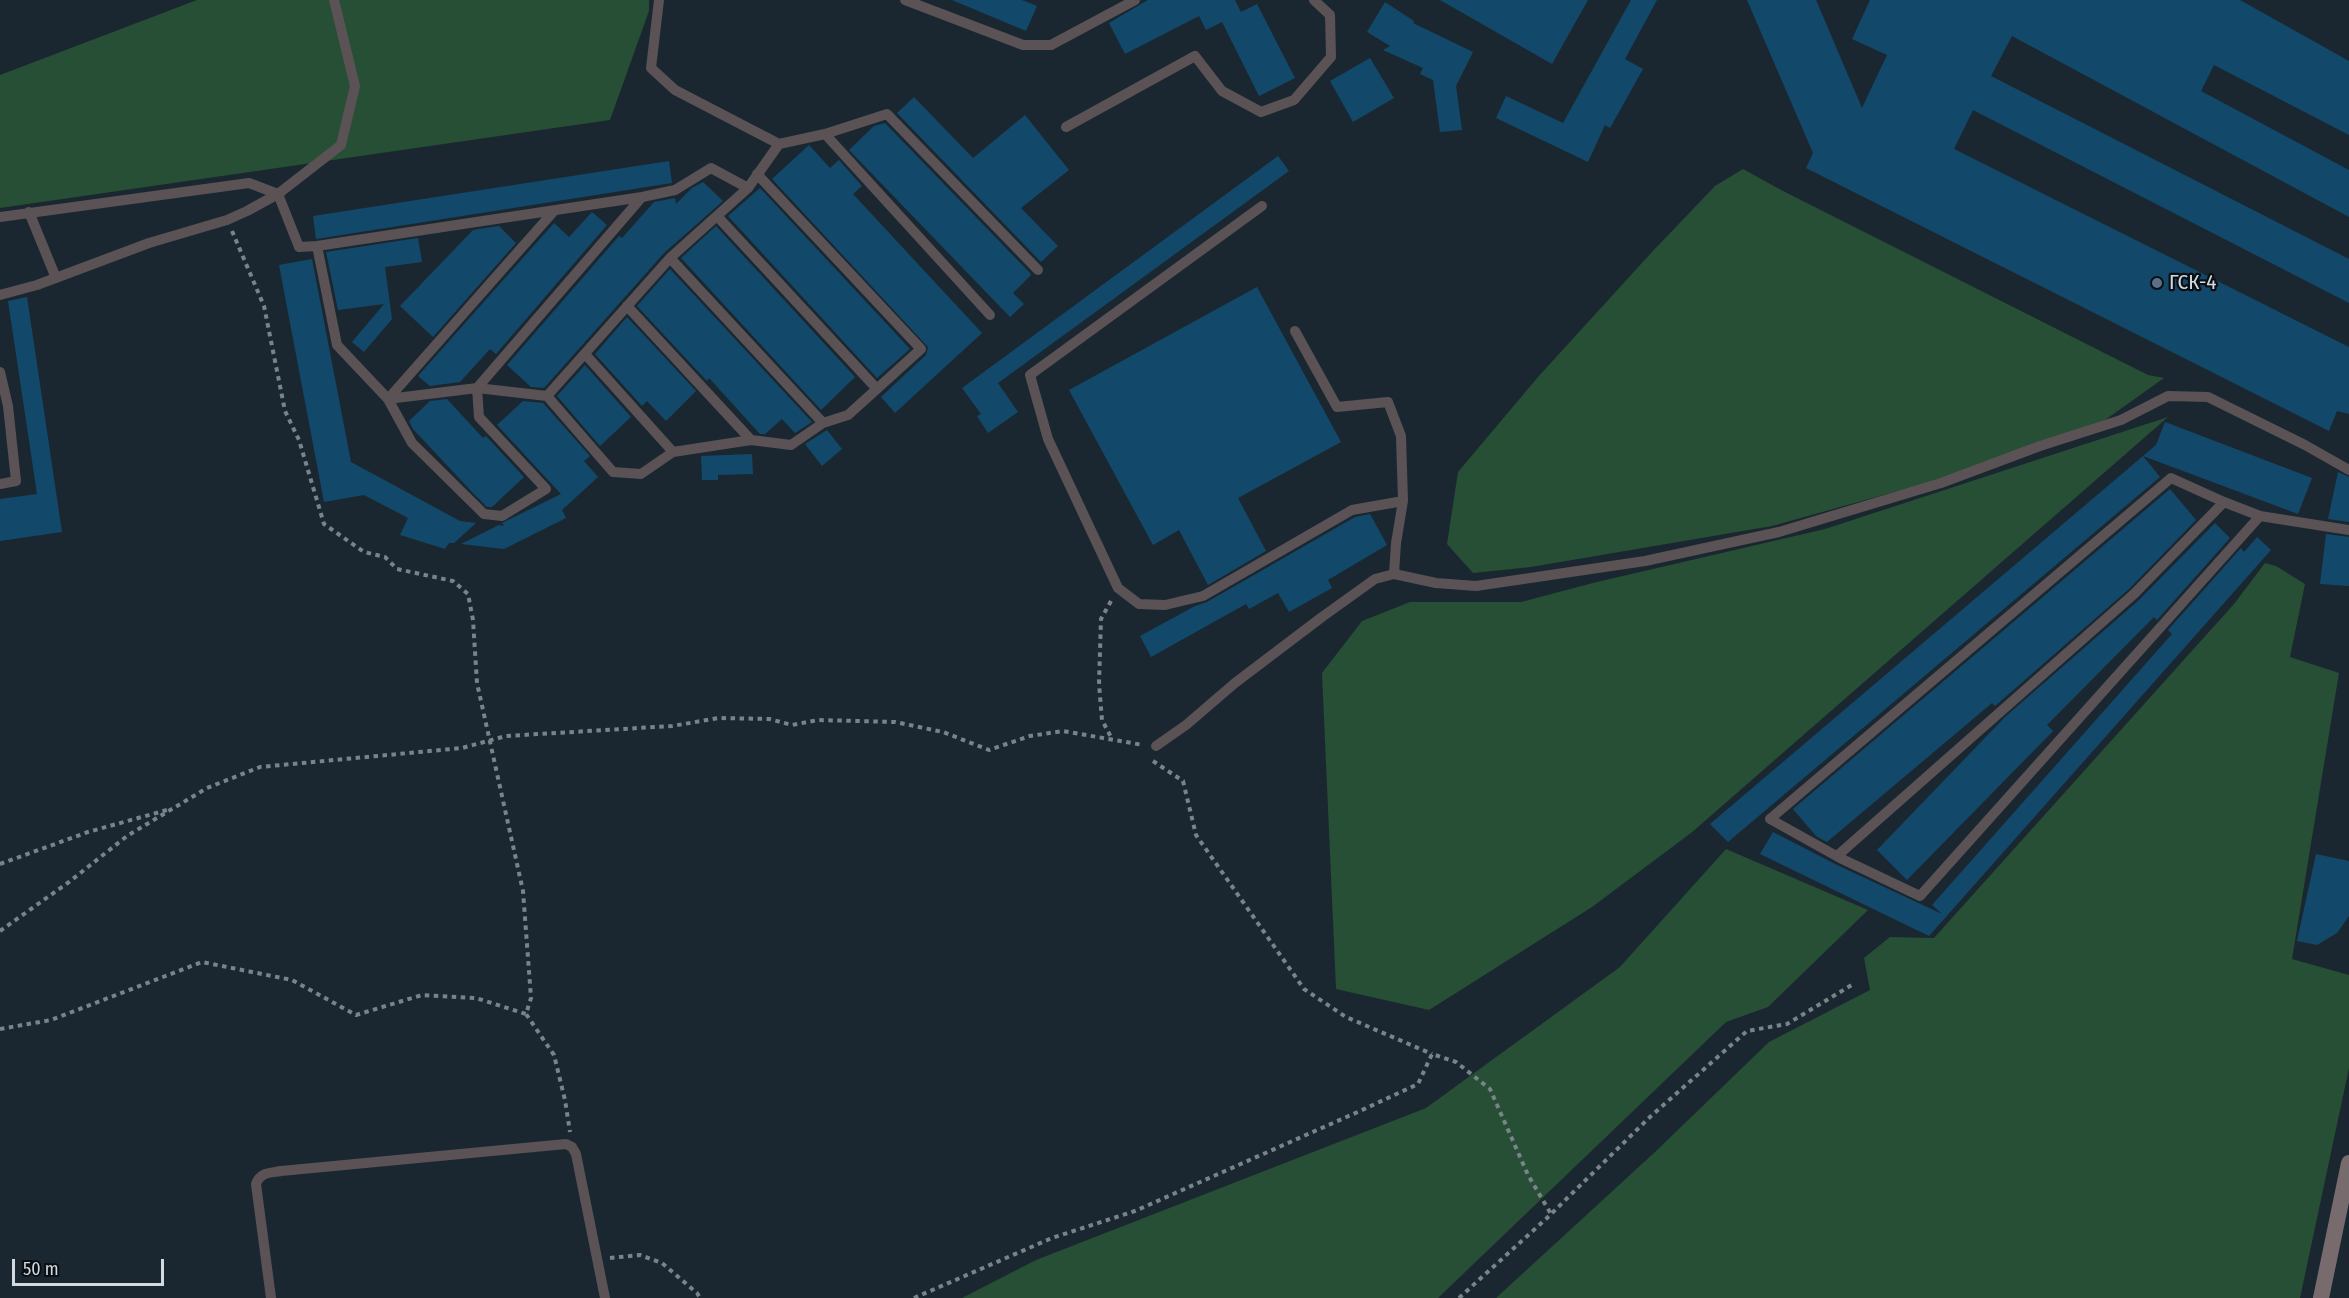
<!DOCTYPE html>
<meta charset="utf-8">
<style>
body{margin:0}
#map{position:relative;width:2349px;height:1298px;overflow:hidden;background:#1b2730;font-family:"Fira Sans Condensed",sans-serif}
canvas{display:block}
.scale{position:absolute;left:12px;top:1259px;width:152px;height:27px;box-sizing:border-box;border:3px solid #d2dae0;border-top:0;padding-left:8px;font-size:18px;line-height:21px;white-space:nowrap;color:#d2dae0;-webkit-text-stroke:4px #0a0f13;paint-order:stroke}
</style>
<div id="map">
<canvas width="2349" height="1298"></canvas>
<div class="scale">50 m</div>
</div>
<script>
const g = document.querySelector('canvas').getContext('2d');
g.lineJoin = 'round';
function paint(path, color) { g.fillStyle = color; g.fill(path, 'evenodd'); }
function trace(path, color, width, dash) { g.strokeStyle = color; g.lineWidth = width; g.lineCap = dash ? 'butt' : 'round'; g.setLineDash(dash || []); g.stroke(path); }
function label(font, color, halo, rows, align = 'center') {
  g.font = font + ' "Fira Sans Condensed",sans-serif'; g.lineWidth = 4.5; g.setLineDash([]); g.textBaseline = 'middle'; g.strokeStyle = halo; g.fillStyle = color; for (const [text, x, y, turn = 0] of rows) {
    g.save(); g.translate(x, y); g.rotate((+turn || 0) * Math.PI / 180); g.textAlign = isNaN(turn) ? turn : align; if (halo) g.strokeText(text, 0, 0); g.fillText(text, 0, 0); g.restore();
  }
}
paint(new Path2D(`
 M197,0H649V11L610,120L0,208V75Z
 M1743,169L1783,191L2148,375L2164,378L2105,420L1930,482L1772,526L1531,567L1473,573L1447,544L1458,472L1538,377L1651,253L1715,186Z
 M2168,417L1691,833L1592,907L1429,1010L1336,989L1322,673L1362,621L1410,602H1521L1597,582L1825,529Z
 M2265,563L2276,566L2305,584L2290,657L2339,673L2292,959L2349,975V1068L2300,1298H1496L1655,1152L1769,1042L1870,990L1864,958L1890,937L1934,938L2234,604Z
 M1726,849L1868,910L1768,1007L1726,1022L1438,1298H962L1036,1260L1426,1108L1620,967Z`), '#264f35');
paint(new Path2D(`
 M952,0H1022L1037,6L1026,31Z
 M1148,0H1235L1241,12L1257,4L1295,78L1259,96L1222,22L1206,30L1199,16L1125,54L1109,23Z
 M1440,0H1588L1552,64Z
 M1631,0H1657L1625,59L1643,69L1610,128L1605,125L1588,162L1496,118L1506,96L1563,123Z
 M1747,0H1816L1862,108L1887,55L1852,39L1870,0H2240L2349,61V135L2214,65L2201,91L2349,170V217L2012,36L1991,76L2349,259V303L1973,110L1954,149L2349,347V414L2337,411L2329,431L1806,168L1813,153Z
 M1385,2L1414,21L1413,23L1473,52L1456,86L1462,130L1440,132L1433,80L1420,74L1423,68L1383,50L1390,46L1367,32Z
 M1370,58L1394,98L1353,122L1330,81Z
 M914,97L973,158L1025,115L1069,170L1021,208L1058,246L1041,262L897,113Z
 M885,123L1030,273L1031,275L1013,293L1024,304L1010,317L849,150L874,126Z
 M809,145L830,168L839,160L862,186L853,194L982,333L895,413L881,397L926,355L928,347L772,179Z
 M1278,156L1289,171L998,383L1018,412L988,433L977,416L981,414L962,388Z
 M669,161L672,183L316,239L313,216Z
 M703,182L723,201L664,253L544,388L531,387L507,365L619,236L622,238L654,202L675,198L676,204L692,188Z
 M760,188L910,349L877,378L728,216Z
 M592,212L607,225L496,354L490,349L460,382L430,386L418,376L554,223L569,237Z
 M499,226L516,243L433,337L400,306L473,230Z
 M716,226L855,377L821,410L681,258Z
 M418,238L422,262L385,267L392,319L364,352L352,342L384,304L338,310L326,252Z
 M312,259L351,462L460,521L476,523L454,543H449L445,549L400,535L408,518L364,495L324,502L279,265Z
 M670,269L812,422L795,433L782,419L765,434H760L709,378L707,381L637,306Z
 M1257,287L1341,442L1238,498L1266,551L1208,585L1179,530L1153,545L1069,390Z
 M27,297L62,532L0,541V499L37,494L8,301Z
 M627,317L696,391L666,421L647,401L642,406L595,354Z
 M585,365L631,417L600,446L557,396Z
 M447,399L483,438L486,436L524,477L492,507H487L472,492L413,429L409,421L430,401Z
 M523,401L543,403L590,456L584,461L598,477L562,510L566,518L504,549L461,544L499,525L504,526L502,523L561,494L497,425Z
 M2165,422L2312,478L2298,514L2143,456L2156,445Z
 M827,430L842,449L822,466L805,444Z
 M752,454L753,474L718,475V480H702L701,456Z
 M2143,456L2160,477L1728,842L1710,824Z
 M2338,472L2349,477V522L2328,519Z
 M2170,489L2196,520L2129,589L1995,706L1992,703L1827,842L1816,836L1793,809Z
 M1370,514L1387,545L1328,580L1332,588L1289,612L1278,593L1249,609L1246,604L1151,657L1140,636L1195,606L1207,602L1355,517Z
 M2215,523L2230,538L2157,620L2154,617L2047,725L2053,731L1907,880L1877,850L2005,717L2139,600Z
 M2326,534L2349,537V586L2320,584Z
 M2257,537L2271,550L1929,936L1760,854L1773,832L1837,865L1942,914L1932,905L2172,634L2168,630L2241,548L2244,552Z
 M2316,854L2349,861V916L2337,933L2317,945L2297,941Z`), '#12496a');
trace(new Path2D(`
 M232,231L264,306L285,411L299,440L324,524L364,552L385,557L397,569L453,581L468,594L473,620L477,683L523,891L531,998L526,1014L554,1055L565,1100L570,1132
 M1111,601L1101,619L1099,684L1102,720L1112,739
 M1153,761L1183,781L1196,835L1304,989L1346,1017L1432,1054
 M0,864L88,832L167,810
 M0,931L69,882L127,836L207,788L260,767L462,748L506,736L672,726L719,718L769,719L792,725L818,720L895,722L943,732L989,750L1030,736L1063,731L1143,745
 M0,1029L51,1020L202,962L292,980L356,1015L422,995L476,998L526,1014
 M610,1258L640,1255L662,1263L697,1293L700,1298
 M914,1298L1052,1238L1135,1211L1360,1111L1418,1084L1432,1054L1456,1062L1490,1089L1528,1175L1551,1214
 M1459,1298L1547,1218L1651,1116L1747,1031L1787,1024L1855,983`), '#79838a', 4, [4.5, 4.5]);
trace(new Path2D(`
 M659,0L651,68L675,90L779,144
 M905,0L1023,45H1051L1135,0
 M1066,127L1195,56L1222,91L1261,112L1294,100L1331,57L1330,15L1314,0
 M825,134L887,114L1038,270
 M1262,206L1030,375L1048,439L1118,588L1139,604L1165,605L1203,596L1352,510L1403,501L1401,436L1388,402L1337,407L1295,331
 M554,211L388,399L412,443L484,514L502,516L546,489L479,417L477,388L642,197
 M29,212L56,278
 M717,216L877,389
 M0,217L249,183L278,194L299,247L317,246L642,197L675,190L711,168L748,188
 M317,246L337,345L388,399L477,388L547,396L670,258L748,188L779,144L825,134L990,315
 M670,258L823,423
 M0,295L37,285L149,243L227,220L247,211L278,194L341,145L355,86L334,0
 M627,306L751,440L791,445L823,423L848,415L921,349L757,174
 M585,354L673,452
 M0,372L8,406L16,481L0,484
 M547,396L613,472L641,474L673,452L751,440
 M2260,516L1920,896L1840,858L1770,819L2171,478L2224,502L2260,516L2349,530
 M1394,574L1396,543L1403,501
 M1156,746L1186,725L1235,683L1322,617L1375,579L1394,574L1436,583L1476,586L1645,561L1779,532L1941,483L2040,446L2121,420L2168,396L2208,397L2305,445L2349,470
 M1837,856L2134,594L2224,502
 M271,1298L256,1184C260,1172 270,1173 281,1171L566,1144L572,1147L576,1154L605,1298`), '#5a5254', 10);
trace(new Path2D(`
 M2321,1298L2349,1163`), '#776b6e', 16);
for (const [x, y, r, color] of [
 [2157,283,6,"#5c6f8a"]
]) { const dot = new Path2D(); dot.arc(x, y, r, 0, 2 * Math.PI); g.fillStyle = color; g.fill(dot); trace(dot, '#0a0f13', 2); }
label('21px', '#d2dae0', '#0a0f13', [
 ["ГСК-4",2169,283]
], 'left');
</script>
